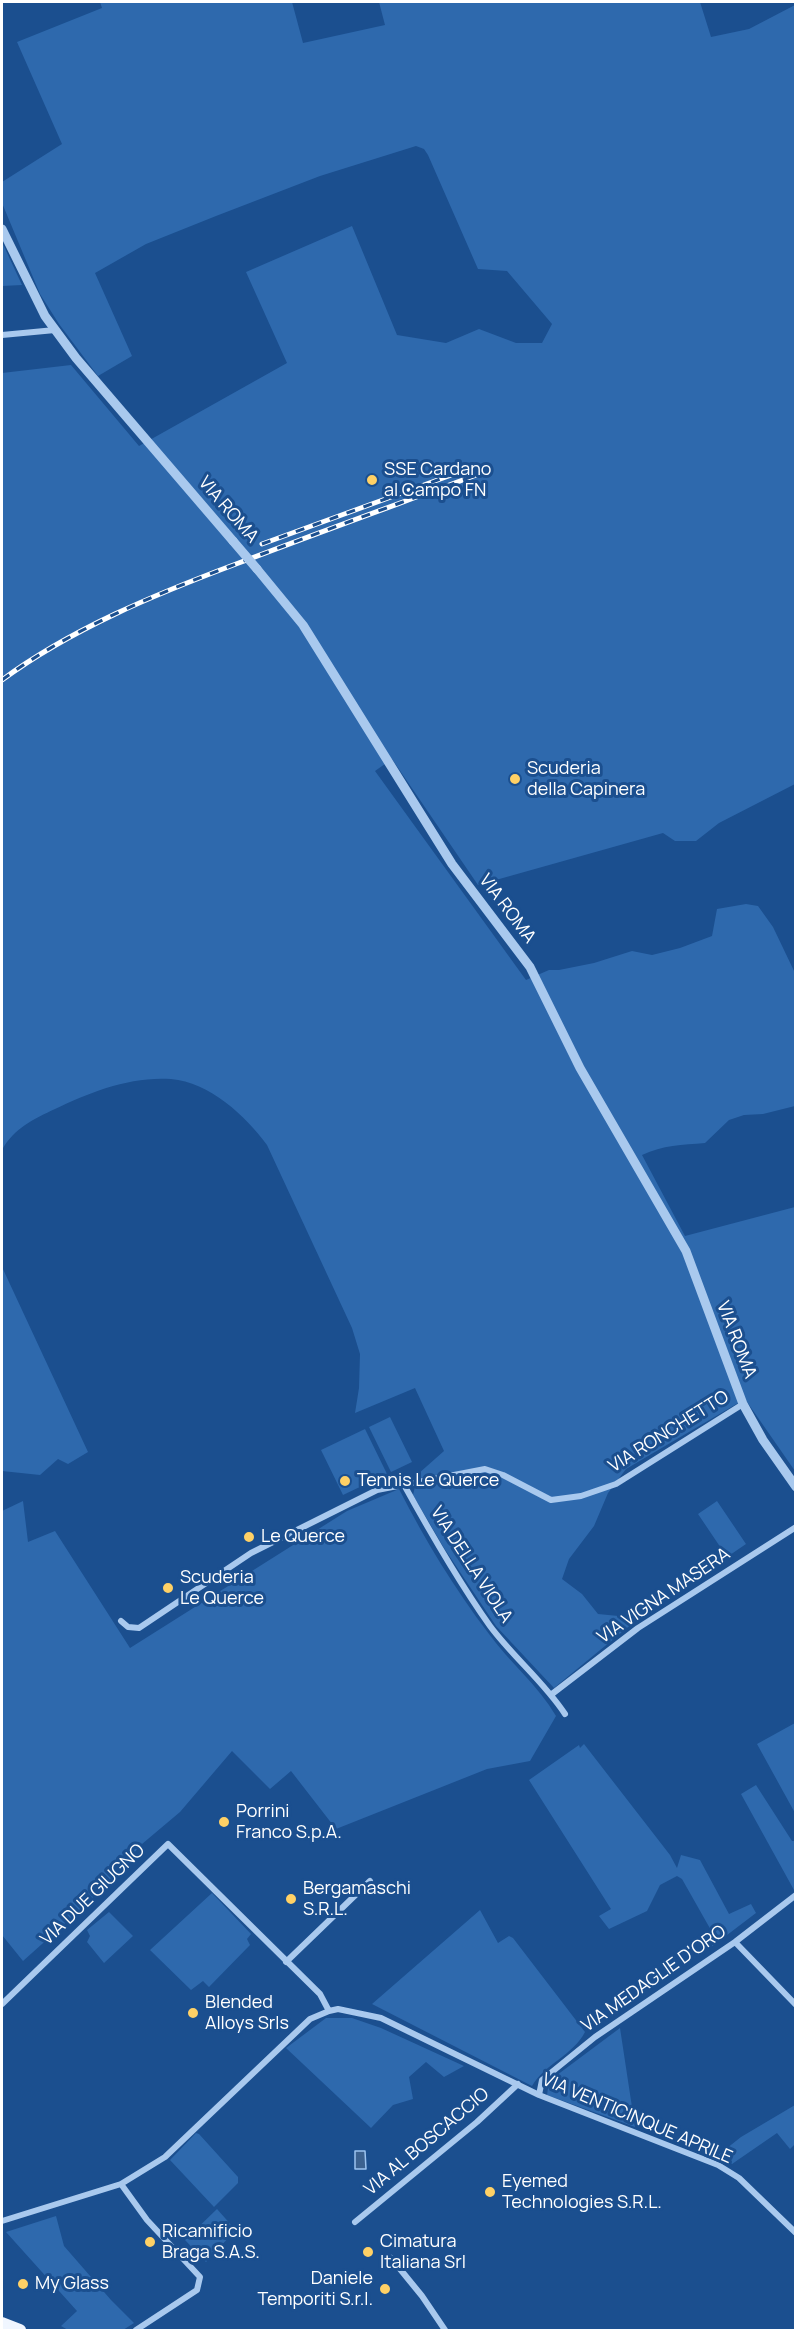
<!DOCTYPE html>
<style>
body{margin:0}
#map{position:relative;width:797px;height:2332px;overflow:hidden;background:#1b4f8f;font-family:Manrope,sans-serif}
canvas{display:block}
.frame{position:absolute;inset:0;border:3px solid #fff;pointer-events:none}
</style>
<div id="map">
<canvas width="797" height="2332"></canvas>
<div class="frame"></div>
</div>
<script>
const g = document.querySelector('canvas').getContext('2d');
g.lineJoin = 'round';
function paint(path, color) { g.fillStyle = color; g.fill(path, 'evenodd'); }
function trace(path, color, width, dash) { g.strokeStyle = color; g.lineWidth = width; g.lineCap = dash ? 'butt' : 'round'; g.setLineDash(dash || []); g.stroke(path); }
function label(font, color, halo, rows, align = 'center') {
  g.font = font + ' Manrope,sans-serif'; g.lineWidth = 6; g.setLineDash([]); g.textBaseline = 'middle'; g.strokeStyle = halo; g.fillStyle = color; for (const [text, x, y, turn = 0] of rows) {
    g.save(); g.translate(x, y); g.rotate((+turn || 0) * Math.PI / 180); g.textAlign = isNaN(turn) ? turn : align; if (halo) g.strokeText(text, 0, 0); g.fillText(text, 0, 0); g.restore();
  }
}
paint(new Path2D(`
 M100,2H292L303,43L385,25L379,2H700L711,37L749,29L795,5V784L719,823L696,841H675L663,833L478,885L392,759L375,771L526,980L549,970H559L594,963L632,951L652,955L680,948L712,936L717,909L746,904L758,906L773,927L795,973V1106L763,1114L744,1115L729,1120L705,1143C682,1145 663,1145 642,1155L685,1236L795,1207V1471L745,1399L626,1469L608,1493L594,1526L569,1559L562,1579L582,1594L598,1614L639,1618L554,1688L496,1626L444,1548L413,1495L418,1474L444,1451L415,1388L355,1413L359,1388L360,1354L352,1328L267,1145C246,1116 209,1082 171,1079C131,1076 90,1092 55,1109C34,1119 14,1128 2,1150V373L71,365L139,446L287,363L246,272L352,226L397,335L446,343L479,329L516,343H542L552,324L507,271L478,269L428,155L424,149L416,146L320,176L216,216L146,244L95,273L132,356L98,376L59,324L40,294L2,203V182L62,144L17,42L102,8Z
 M2,242L22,285L2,286Z
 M2,1267L88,1452L68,1464L58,1459L40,1475L2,1471Z
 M390,1417L412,1462L391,1472L369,1427Z
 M365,1429L387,1474L343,1495L321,1450Z
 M399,1489C425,1540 454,1588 489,1634C510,1663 538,1685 556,1716L530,1761L487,1769L336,1829L291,1771L270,1789L232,1751L180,1812L142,1844L89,1902L23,1961L2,1935V1511L23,1501L28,1542L55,1531L130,1648L347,1511Z
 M717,1501L746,1544L727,1557L698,1514Z
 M795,1723V1813L757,1744Z
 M584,1744L670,1855L677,1868L681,1855L700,1860L729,1914L751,1904L756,1913L706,1951L712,1932L682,1879L677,1876L660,1885L647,1911L609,1929L599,1916L611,1909L529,1780L579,1745L580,1748Z
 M756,1785L792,1841H795L794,1890L741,1794Z
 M212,1893L251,1934L247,1939L250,1945L209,1987L203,1981L191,1990L150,1950Z
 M480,1910L498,1943L509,1936L513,1938L585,2032C573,2055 545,2064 532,2086L372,2004Z
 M109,1912L133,1936L104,1963L87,1942L90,1936L87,1930Z
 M326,2018H352L381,2028L464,2066L444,2077L426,2062L409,2077L413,2099L393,2105L371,2128L286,2048Z
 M620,2028L635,2127L547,2095L549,2081Z
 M795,2105V2144L790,2149L777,2133L732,2164L717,2156L741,2137Z
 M196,2133L199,2134L238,2177V2183L214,2207L170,2160Z
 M217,2209L241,2236L231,2235L206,2262L185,2240Z
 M56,2216L64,2246L111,2300L134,2323L123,2330H68L61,2326L77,2311L6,2232Z`), '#2e69ad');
const water = new Path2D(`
 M355,2151H365L366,2169H355Z`);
paint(water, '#3c6290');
trace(water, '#9cc4f0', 1.5);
trace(new Path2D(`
 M2,335L55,330
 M403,1483C430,1532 458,1581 490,1626C513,1657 544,1682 565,1714
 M121,1621L128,1627L139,1628L251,1553L377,1490L485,1469L503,1475L551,1500L581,1496L616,1484L743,1404
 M552,1694L638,1628L796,1527
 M735,1942L796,2005
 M286,1962L370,1881
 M2,2004L168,1844L320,1994L329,2011
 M539,2095L542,2080L595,2037L735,1942L796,1895
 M121,2184L147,2220L200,2277L197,2290L136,2330
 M2,2221L121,2184L165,2157L310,2019L329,2011L338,2009L381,2018L539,2095L718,2165L739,2178L796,2233
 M355,2222L477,2122L518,2084
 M391,2258L422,2296L445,2330`), '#a9c9ee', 6);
trace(new Path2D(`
 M2,229L45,316L76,358L233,541
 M257,569L303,625L452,864L530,967L580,1068L686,1251L743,1404L763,1440L796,1487`), '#a9c9ee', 9);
trace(new Path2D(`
 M2,2323L20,2330`), '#f0f6ff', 12);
const rail = new Path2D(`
 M262,544L476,466
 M2,680C71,629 156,594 236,564C317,533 398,504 479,474`);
trace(rail, '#fff', 5);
trace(rail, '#1b4f8f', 3, [9]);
trace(new Path2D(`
 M233,541L257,569`), '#a9c9ee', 9);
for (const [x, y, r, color] of [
 [372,480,6,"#ffd166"],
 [515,779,6,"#ffd166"],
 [345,1481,6,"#ffd166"],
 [249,1537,6,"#ffd166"],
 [168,1588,6,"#ffd166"],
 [224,1822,6,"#ffd166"],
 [291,1899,6,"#ffd166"],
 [193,2013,6,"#ffd166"],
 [490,2192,6,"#ffd166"],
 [150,2242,6,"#ffd166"],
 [368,2252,6,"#ffd166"],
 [23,2284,6,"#ffd166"],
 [385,2289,6,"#ffd166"]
]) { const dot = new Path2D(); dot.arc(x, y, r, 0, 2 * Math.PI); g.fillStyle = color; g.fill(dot); trace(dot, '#1b4f8f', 2); }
label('18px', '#fff', '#1b4f8f', [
 ["SSE Cardano",384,470],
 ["al Campo FN",384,491],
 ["Scuderia",527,769],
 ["della Capinera",527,790],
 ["Tennis Le Querce",357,1481],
 ["Le Querce",261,1537],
 ["Scuderia",180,1578],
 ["Le Querce",180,1599],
 ["Porrini",236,1812],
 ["Franco S.p.A.",236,1833],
 ["Bergamaschi",303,1889],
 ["S.R.L.",303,1910],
 ["Blended",205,2003],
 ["Alloys Srls",205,2024],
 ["Eyemed",502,2182],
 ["Technologies S.R.L.",502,2203],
 ["Ricamificio",162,2232],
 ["Braga S.A.S.",162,2253],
 ["Cimatura",380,2242],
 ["Italiana Srl",380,2263],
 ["Daniele",373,2279,"right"],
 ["Temporiti S.r.l.",373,2300,"right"],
 ["My Glass",35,2284]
], 'left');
label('18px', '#fff', '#1b4f8f', [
 ["VIA ROMA",228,510,49],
 ["VIA ROMA",507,909,53],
 ["VIA ROMA",736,1340,69],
 ["VIA RONCHETTO",669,1432,-32],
 ["VIA DELLA VIOLA",471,1565,57],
 ["VIA VIGNA MASERA",664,1596,-34],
 ["VIA DUE GIUGNO",93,1895,-44],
 ["VIA MEDAGLIE D'ORO",654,1979,-35],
 ["VIA VENTICINQUE APRILE",637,2119,23],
 ["VIA AL BOSCACCIO",427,2142,-40]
]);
</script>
